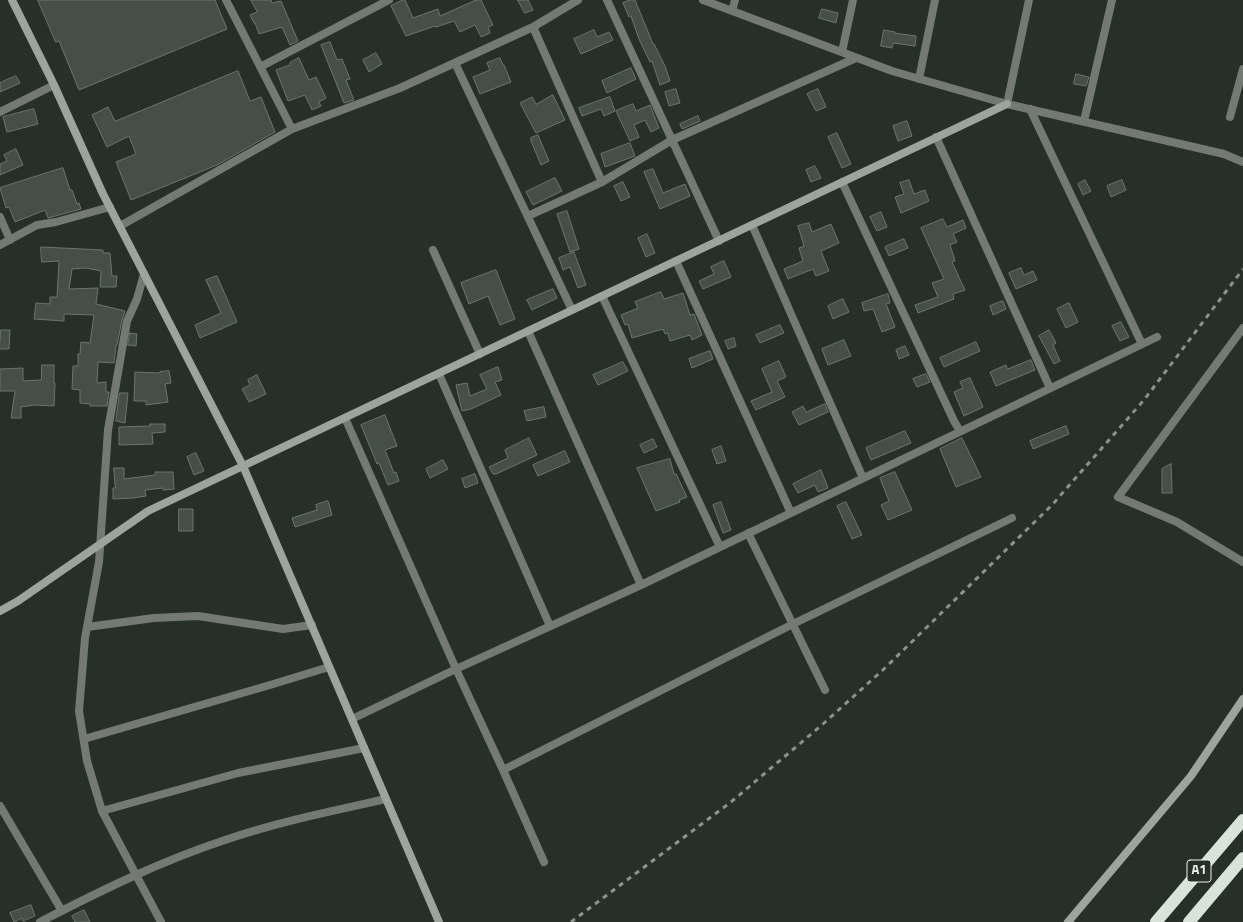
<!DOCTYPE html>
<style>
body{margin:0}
canvas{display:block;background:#262f28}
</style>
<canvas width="1243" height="922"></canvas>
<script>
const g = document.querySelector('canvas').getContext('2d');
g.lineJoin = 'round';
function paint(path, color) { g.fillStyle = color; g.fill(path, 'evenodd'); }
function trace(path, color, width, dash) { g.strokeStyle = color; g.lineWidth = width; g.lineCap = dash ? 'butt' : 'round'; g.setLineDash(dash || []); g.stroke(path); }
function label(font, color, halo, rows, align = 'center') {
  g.font = font + ' "Titillium Web",sans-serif'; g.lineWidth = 3; g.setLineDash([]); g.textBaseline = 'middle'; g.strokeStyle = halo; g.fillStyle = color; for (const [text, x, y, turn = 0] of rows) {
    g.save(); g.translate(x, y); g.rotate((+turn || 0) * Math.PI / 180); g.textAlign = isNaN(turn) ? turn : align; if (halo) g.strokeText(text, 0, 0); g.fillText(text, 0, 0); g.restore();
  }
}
const building = new Path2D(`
 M38,0H215L227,29L79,90L59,41L56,42Z
 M251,0H271L272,3L281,1L298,41L290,45L282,27L259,34L255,23H254L250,15L257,12Z
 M403,0H405L413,18L438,9L440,16L476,0H481L493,25L488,27L490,33L481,37L475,25L460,32L454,21L436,27L435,26L406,36L391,6Z
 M518,0H528L533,10L525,13Z
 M630,0H635L653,44H654L665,66L670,81L660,85L652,61L650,62L639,39L631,16L629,17L623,3Z
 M822,9L838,13L836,23L819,18Z
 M594,30L597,37L609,32L613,40L581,54L574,39Z
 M884,30L895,32L894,33L916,36L915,46L893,43L892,48L881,46Z
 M330,42L337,60L342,59L350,79L346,80L354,100L344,103L321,45Z
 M376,53L382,64L369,72L363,60Z
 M299,58L309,80L316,77L326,98L319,102L321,106L312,110L305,95L288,101L276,70L290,65V63Z
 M500,58L503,65H504L511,82L480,94L473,77L490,70L487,63Z
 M631,68L636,79L607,93L602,81Z
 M238,71L250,101L261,97L275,132L217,165L131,200L116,162L136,154L129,136L107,147L92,115L108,107L115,121Z
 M1076,74L1089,77L1086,86L1074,84Z
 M16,76L20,83L0,92V83Z
 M676,89L680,103L669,106L665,92Z
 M818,89L826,107L816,111L807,94Z
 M553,95L565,120L536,133L520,103L532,97L536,104Z
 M610,97L615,111L604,116L601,109L582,116L579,108Z
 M633,104L636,111L650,105L659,128L651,132L645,120L634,125L639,137L630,141L616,111Z
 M34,109L38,124L7,132L3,117Z
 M698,116L700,121L682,129L680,124Z
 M907,121L912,136L898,141L893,126Z
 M837,133L851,164L842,168L828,137Z
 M538,135L549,161L541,165L531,141V138Z
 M630,143L635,156L605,167L601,154Z
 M16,149L23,165L0,175V164L7,161L4,155Z
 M815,166L821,178L811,182L806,170Z
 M63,168L70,190H72L77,204L79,203L81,209L48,218L45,210L15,222L9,207L6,208L0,188Z
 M653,169L663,193L685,184L690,196L660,209L644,172Z
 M555,178L562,191L533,205L526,192Z
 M909,180L914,194L925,190L929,201L901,213L895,197L904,194L900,183Z
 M1085,180L1091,191L1083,195L1078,184Z
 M1122,180L1126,190L1111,197L1107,186Z
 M623,182L630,197L621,201L614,186Z
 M567,211L579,249L570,252L557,214Z
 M881,212L887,227L877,231L870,217Z
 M943,219L947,227L963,220L966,228L953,234L957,242L950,245L955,261L952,262L965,290L953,294L954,299L918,313L915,305L938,297L932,283L944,279L921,228Z
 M809,223L812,232L831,224L839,243L821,251L829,271L816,276L813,269L788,279L784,269L803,261L799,248L804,246L798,226Z
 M647,234L655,253L646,257L638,238Z
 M904,239L908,248L889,256L885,247Z
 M41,247L103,250V253H110L112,276H117L116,287H100L101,271L86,268L72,269L69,289L98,288L96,304L125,311L122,320L117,345H116L114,363L98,362L97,383L106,382V392H109L107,406H90V404L80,403V390L72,389L73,366H78V354H80L81,342L90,343L94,315L64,314V321L34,319L36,303L50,304V297H57L59,261L42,262Z
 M574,252L586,285L578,288L570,267L563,270L559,258Z
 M724,261L731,277L703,289L699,281L714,274L711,267Z
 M1021,268L1024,275L1033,271L1037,280L1016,289L1009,273Z
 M496,270L515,319L500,325L488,296L469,304L461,283Z
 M217,276L237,322L200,338L195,325L221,313L206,280Z
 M553,289L557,298L532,310L527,300Z
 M661,292L664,299L683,293L690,315L694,314L702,335L692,340L690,335L670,341L668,333L665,334L663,329L632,338L628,324L625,325L621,315L638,308L635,302Z
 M888,294L890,303L886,304L895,327L882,332L873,309L864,311L862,303Z
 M843,299L849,312L833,319L828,306Z
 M1003,301L1006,309L993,315L990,306Z
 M1069,303L1078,322L1066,328L1057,309Z
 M1121,322L1129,337L1120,341L1112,326Z
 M780,325L784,333L760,343L756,335Z
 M1,330H10L9,349H0Z
 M1049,330L1056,343L1053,345L1060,361L1054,364L1039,336Z
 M130,333L137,334L136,346L128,345Z
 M734,338L736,346L728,349L725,341Z
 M844,340L851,356L828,365L822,349Z
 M976,342L980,351L944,367L940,358Z
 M905,346L909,355L899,359L896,350Z
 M710,351L713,359L692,368L689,359Z
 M1031,360L1035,370L996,386L990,372L1006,365L1007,369Z
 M779,361L786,377L777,381L785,397L756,410L751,401L772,392L762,369Z
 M623,362L628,371L598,385L593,375Z
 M42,365H54V383H55L54,406L34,405L21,407V418H11L15,391H0V369L23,368V381L41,380Z
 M498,367L502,380L495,382L501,395L471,409L462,411L456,385L467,383L470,396L487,389L480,375Z
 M169,371L171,383L165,384L168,402L146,405V401H134L135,372L160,373V372Z
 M926,374L930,382L917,387L913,379Z
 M257,375L266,394L249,402L242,389L250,385L248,380Z
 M970,378L983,407L964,416L954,392L963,388L960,382Z
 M120,393H128L125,423L116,421Z
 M825,404L828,412L799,425L792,412L803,406L806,412Z
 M544,407L546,417L527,421L524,411Z
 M385,415L397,446L385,450L394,473L396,472L399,481L388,485L379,463L377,464L361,425Z
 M150,424H165V432L152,433L153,444L119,445V427L150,426Z
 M1066,426L1069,434L1033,449L1030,441Z
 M905,431L911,443L871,460L866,448Z
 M529,438L537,455L496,474H493L489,467L508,458L505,450Z
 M962,438L981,477L956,487L940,449Z
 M653,439L657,447L644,453L640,445Z
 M721,446L726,461L717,464L712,450Z
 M565,451L570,462L538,476L533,465Z
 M196,453L204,471L194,475L187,457Z
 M670,459L674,474H676L687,497L679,500L680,502L656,511L637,468Z
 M443,460L448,469L430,478L426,469Z
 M1171,464L1172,493H1162V469Z
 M114,468H124V479L155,475V472H173L174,489L163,490V488L145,490L146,496L133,498L113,499V488H115Z
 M821,470L828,488L818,492L815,485L798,493L793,484Z
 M895,472L912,510L888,520L881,505L889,501L880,478Z
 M475,474L478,483L465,488L462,479Z
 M328,501L332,515L295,527L292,518L317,510L316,505Z
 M721,502L731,530L723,533L713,505Z
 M846,502L862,535L852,539L837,506Z
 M179,509H193V531H179Z
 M31,905L35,916L23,921L22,918L14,922L10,913Z
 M84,910L90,922H75L72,916Z`);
paint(building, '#454f47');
trace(building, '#6b756d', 1);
trace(new Path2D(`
 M226,0L292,129
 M607,0L719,241
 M703,0L892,71L1007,104L1224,154L1243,162
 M732,11L735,0
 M533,27L602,182
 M842,52L853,0
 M455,63L572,310
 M260,67L389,0
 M919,79L935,0
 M1007,104L1029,0
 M1030,109L1142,344
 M0,112L54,85
 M1230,117L1243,69
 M1084,121L1112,0
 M936,137L1050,388
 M842,182L954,421L960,431
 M528,216L602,182L672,140L856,58
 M0,217L10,240
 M752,225L863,478
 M120,226L292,129L400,88L533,27L578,0
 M0,245L37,225L56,222L110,207
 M433,250L480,354
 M676,261L791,513
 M144,274L137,299L127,321L108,430L99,562L85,638L79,711L87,761L102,811L161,922
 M602,296L720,547
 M1243,328L1118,497L1177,522L1243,562
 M528,331L641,585
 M439,374L550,626
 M345,418L456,669L503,770L793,624L1012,518
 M748,533L825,690
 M87,627L154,618L198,616L283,629L312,625
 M352,719L456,669L641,585L1157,337
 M84,739L270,685L329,667
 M503,770L544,862
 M0,806L62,911
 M102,811L238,773L364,748
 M40,922C100,891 161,861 225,840C278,822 332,811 386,799`), '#747975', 8);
trace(new Path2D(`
 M12,0L54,85L103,194L243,466L439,922
 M0,611L18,601L148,511L1007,104
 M1068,922L1191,776L1243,699`), '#9ca49d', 8);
trace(new Path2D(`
 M1156,922L1243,820
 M1189,922L1243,858`), '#d8e3da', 12);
trace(new Path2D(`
 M571,922L731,802L823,724L885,668L1052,505L1144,400L1243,269`), '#8a928c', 3, [5, 5]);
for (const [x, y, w] of [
 [1199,871,24]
]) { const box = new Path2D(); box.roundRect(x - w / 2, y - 11, w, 22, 3); g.fillStyle = '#262f28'; g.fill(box); trace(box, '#eef4ef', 1); }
label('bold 13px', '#eef4ef', null, [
 ["A1",1199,871]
]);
</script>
